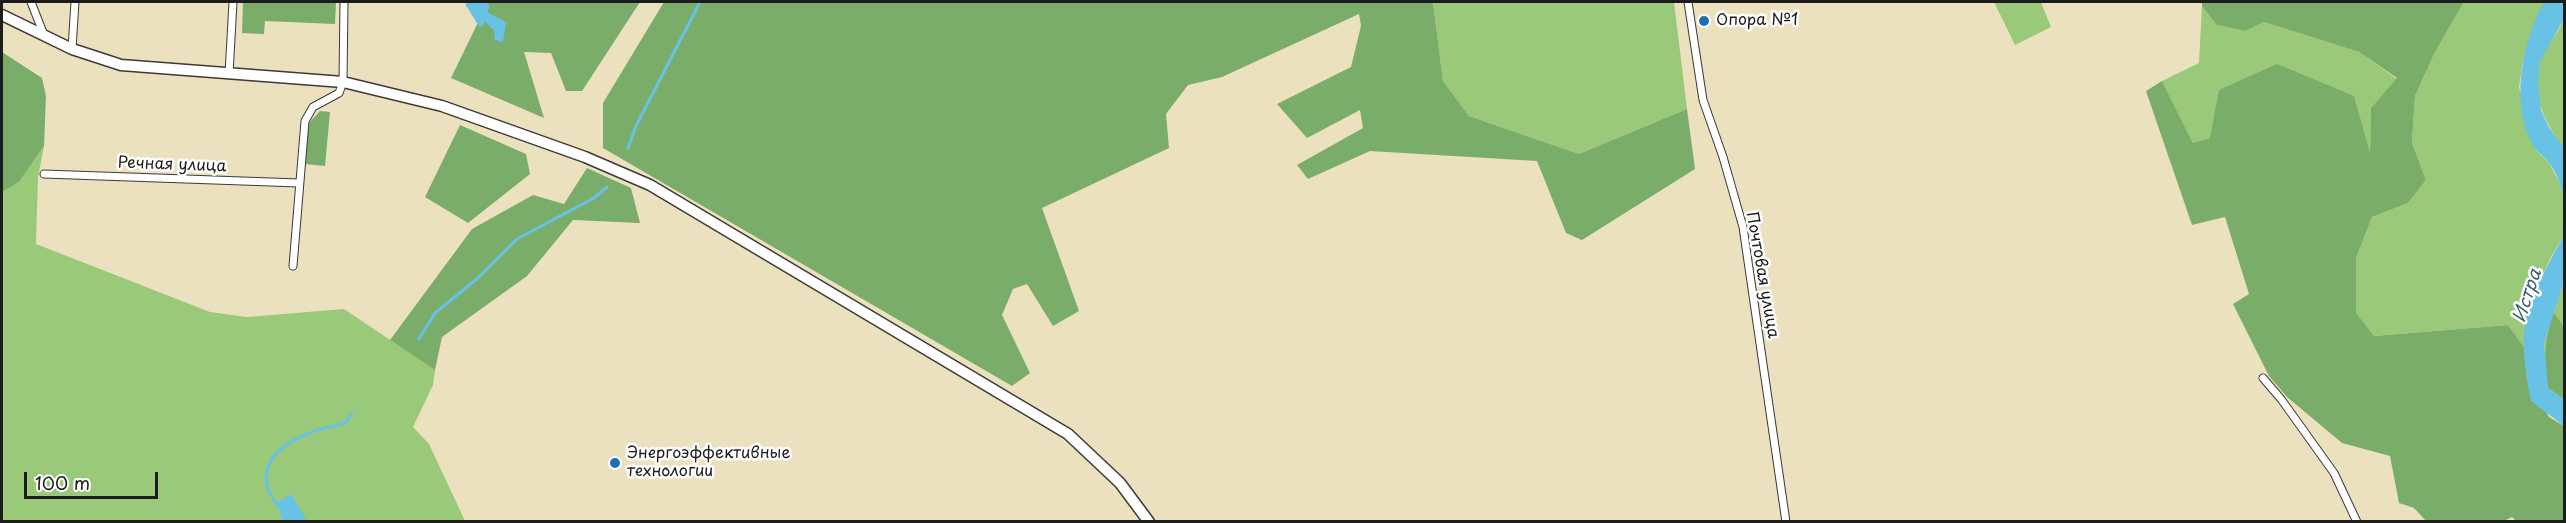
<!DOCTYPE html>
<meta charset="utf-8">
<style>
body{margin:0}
#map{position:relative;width:2566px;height:523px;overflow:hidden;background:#ebe1bf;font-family:"Playpen Sans",sans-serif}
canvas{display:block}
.frame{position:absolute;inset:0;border:3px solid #1c1c1c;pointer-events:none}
.scale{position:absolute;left:24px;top:472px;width:134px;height:27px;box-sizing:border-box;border:3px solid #1c1c1c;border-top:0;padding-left:8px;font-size:18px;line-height:21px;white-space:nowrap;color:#1c1c1c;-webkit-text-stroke:4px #fff;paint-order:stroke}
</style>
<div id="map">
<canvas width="2566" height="523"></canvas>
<div class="frame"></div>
<div class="scale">100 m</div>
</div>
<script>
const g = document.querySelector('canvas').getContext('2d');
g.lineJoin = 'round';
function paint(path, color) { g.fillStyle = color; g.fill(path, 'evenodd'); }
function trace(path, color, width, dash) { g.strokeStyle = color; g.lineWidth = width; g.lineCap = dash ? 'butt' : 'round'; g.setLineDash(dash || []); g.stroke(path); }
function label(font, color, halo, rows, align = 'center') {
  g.font = font + ' "Playpen Sans",sans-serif'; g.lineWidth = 5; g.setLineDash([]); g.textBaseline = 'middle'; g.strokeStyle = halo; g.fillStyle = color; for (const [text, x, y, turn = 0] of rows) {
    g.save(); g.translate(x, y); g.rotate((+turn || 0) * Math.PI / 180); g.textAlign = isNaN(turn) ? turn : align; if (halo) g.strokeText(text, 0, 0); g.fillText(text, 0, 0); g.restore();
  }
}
paint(new Path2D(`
 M1433,2H1674L1687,109L1579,154L1469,116L1443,81Z
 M1994,2H2041L2051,27L2015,45Z
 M2464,2H2544L2523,61L2519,87L2535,149L2549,163L2560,183L2564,202V235L2550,259L2536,289L2527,316L2524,347L2508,325L2374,336L2356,314V258L2372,217L2408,203L2426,180L2412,143L2415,96L2435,52Z
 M2202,6L2218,25L2245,31L2264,22L2359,52L2397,79L2371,108L2370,156L2210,138L2193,143L2162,81L2199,63Z
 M2564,19V148C2546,128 2529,88 2540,60C2546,46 2558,34 2564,19Z
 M44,146L38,178L36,244L210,312L247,317L344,309L435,370L433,385L413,427L429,444L465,521H2V192L19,182Z
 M2564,282V399L2548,388L2544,343Z`), '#99c979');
paint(new Path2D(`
 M243,2H336L335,24L265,21L264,34L242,33Z
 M488,2H640L582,91H566L551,53L524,52L544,118L451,78Z
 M664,2H1433L1443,81L1469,116L1579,154L1687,109L1695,169L1582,240L1566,233L1537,161L1370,151L1308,179L1297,165L1363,128L1360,110L1307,138L1277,104L1351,67L1361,26L1359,14L1222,77L1188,85L1166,114L1169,148L1042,208L1079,311L1053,326L1027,284L1013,289L1002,315L1030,373L1012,386L603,148V103Z
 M2202,2H2464L2435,52L2415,96L2412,143L2426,180L2408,203L2372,217L2356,258V313L2374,336L2508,325L2524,347L2527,380L2549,417L2564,426V521H2516L2512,517L2504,521H2426L2414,508L2399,503L2390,456L2342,443L2287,397L2269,376L2233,304L2249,294L2225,217L2192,225L2146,91L2162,81L2193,143L2210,138L2219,90L2277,64L2354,96L2370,153L2371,108L2397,78L2359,52L2264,22L2245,31L2217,25L2202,6Z
 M2,52L42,78L46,96L44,146L19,182L2,192Z
 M320,111L330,112L325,166L305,164L309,123Z
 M460,125L526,154L530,174L468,223L425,197Z
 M587,168L631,188L640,223L573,220L527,276L442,337L435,370L390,340L472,229L533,195L564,204Z
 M2553,312L2564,327V399L2548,388C2543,359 2545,341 2553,312Z`), '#7aad69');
paint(new Path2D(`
 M470,2H485L490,6L487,12L506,22L503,42L495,40L494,30L485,22L480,28L465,4Z
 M2544,2H2564V19L2540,61L2538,82L2541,110L2549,128L2564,148V202C2562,188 2558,174 2549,163C2545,157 2538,153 2534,147C2509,107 2522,41 2544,2Z
 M2564,235V282L2544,343L2548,388L2564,399V426L2531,401C2526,374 2520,342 2527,314C2535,286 2550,261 2564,235Z
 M291,494L307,521H283L277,503Z`), '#68c2e6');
trace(new Path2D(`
 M628,148L636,126L700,2
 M419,339L435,313L479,277L517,239L594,198L607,187
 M278,506C274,499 268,491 267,485C260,445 314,429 344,424L352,414`), '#68c2e6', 3);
const street = new Path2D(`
 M31,2L44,35
 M1688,2L1703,100L1723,157L1743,227L1786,522
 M72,49L75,2
 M229,74L233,2
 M44,174L299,183
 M293,266L305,121L313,107L339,93L343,82L344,2
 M2263,378L2281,399L2334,473L2357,522`);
const secondary = new Path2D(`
 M2,15L72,49L121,65L343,82L442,106L585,157L650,185L1068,434L1120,483L1149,522`);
trace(street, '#3b3a34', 9);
trace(secondary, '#3b3a34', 13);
trace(street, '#fff', 7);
trace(secondary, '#fff', 10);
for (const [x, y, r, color] of [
 [1704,21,6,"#1f6fb2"],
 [615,463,6,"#1f6fb2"]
]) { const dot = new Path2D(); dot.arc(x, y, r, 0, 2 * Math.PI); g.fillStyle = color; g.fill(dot); trace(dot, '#fff', 2); }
label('16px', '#1c1c1c', '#fff', [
 ["Опора №1",1716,21],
 ["Энергоэффективные",627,454],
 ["технологии",627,472]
], 'left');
label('16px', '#1c1c1c', '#fff', [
 ["Речная улица",172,165,2],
 ["Почтовая улица",1762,275,80]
]);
label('italic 18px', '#3a5e6d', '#fff', [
 ["Истра",2528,296,-72]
]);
</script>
